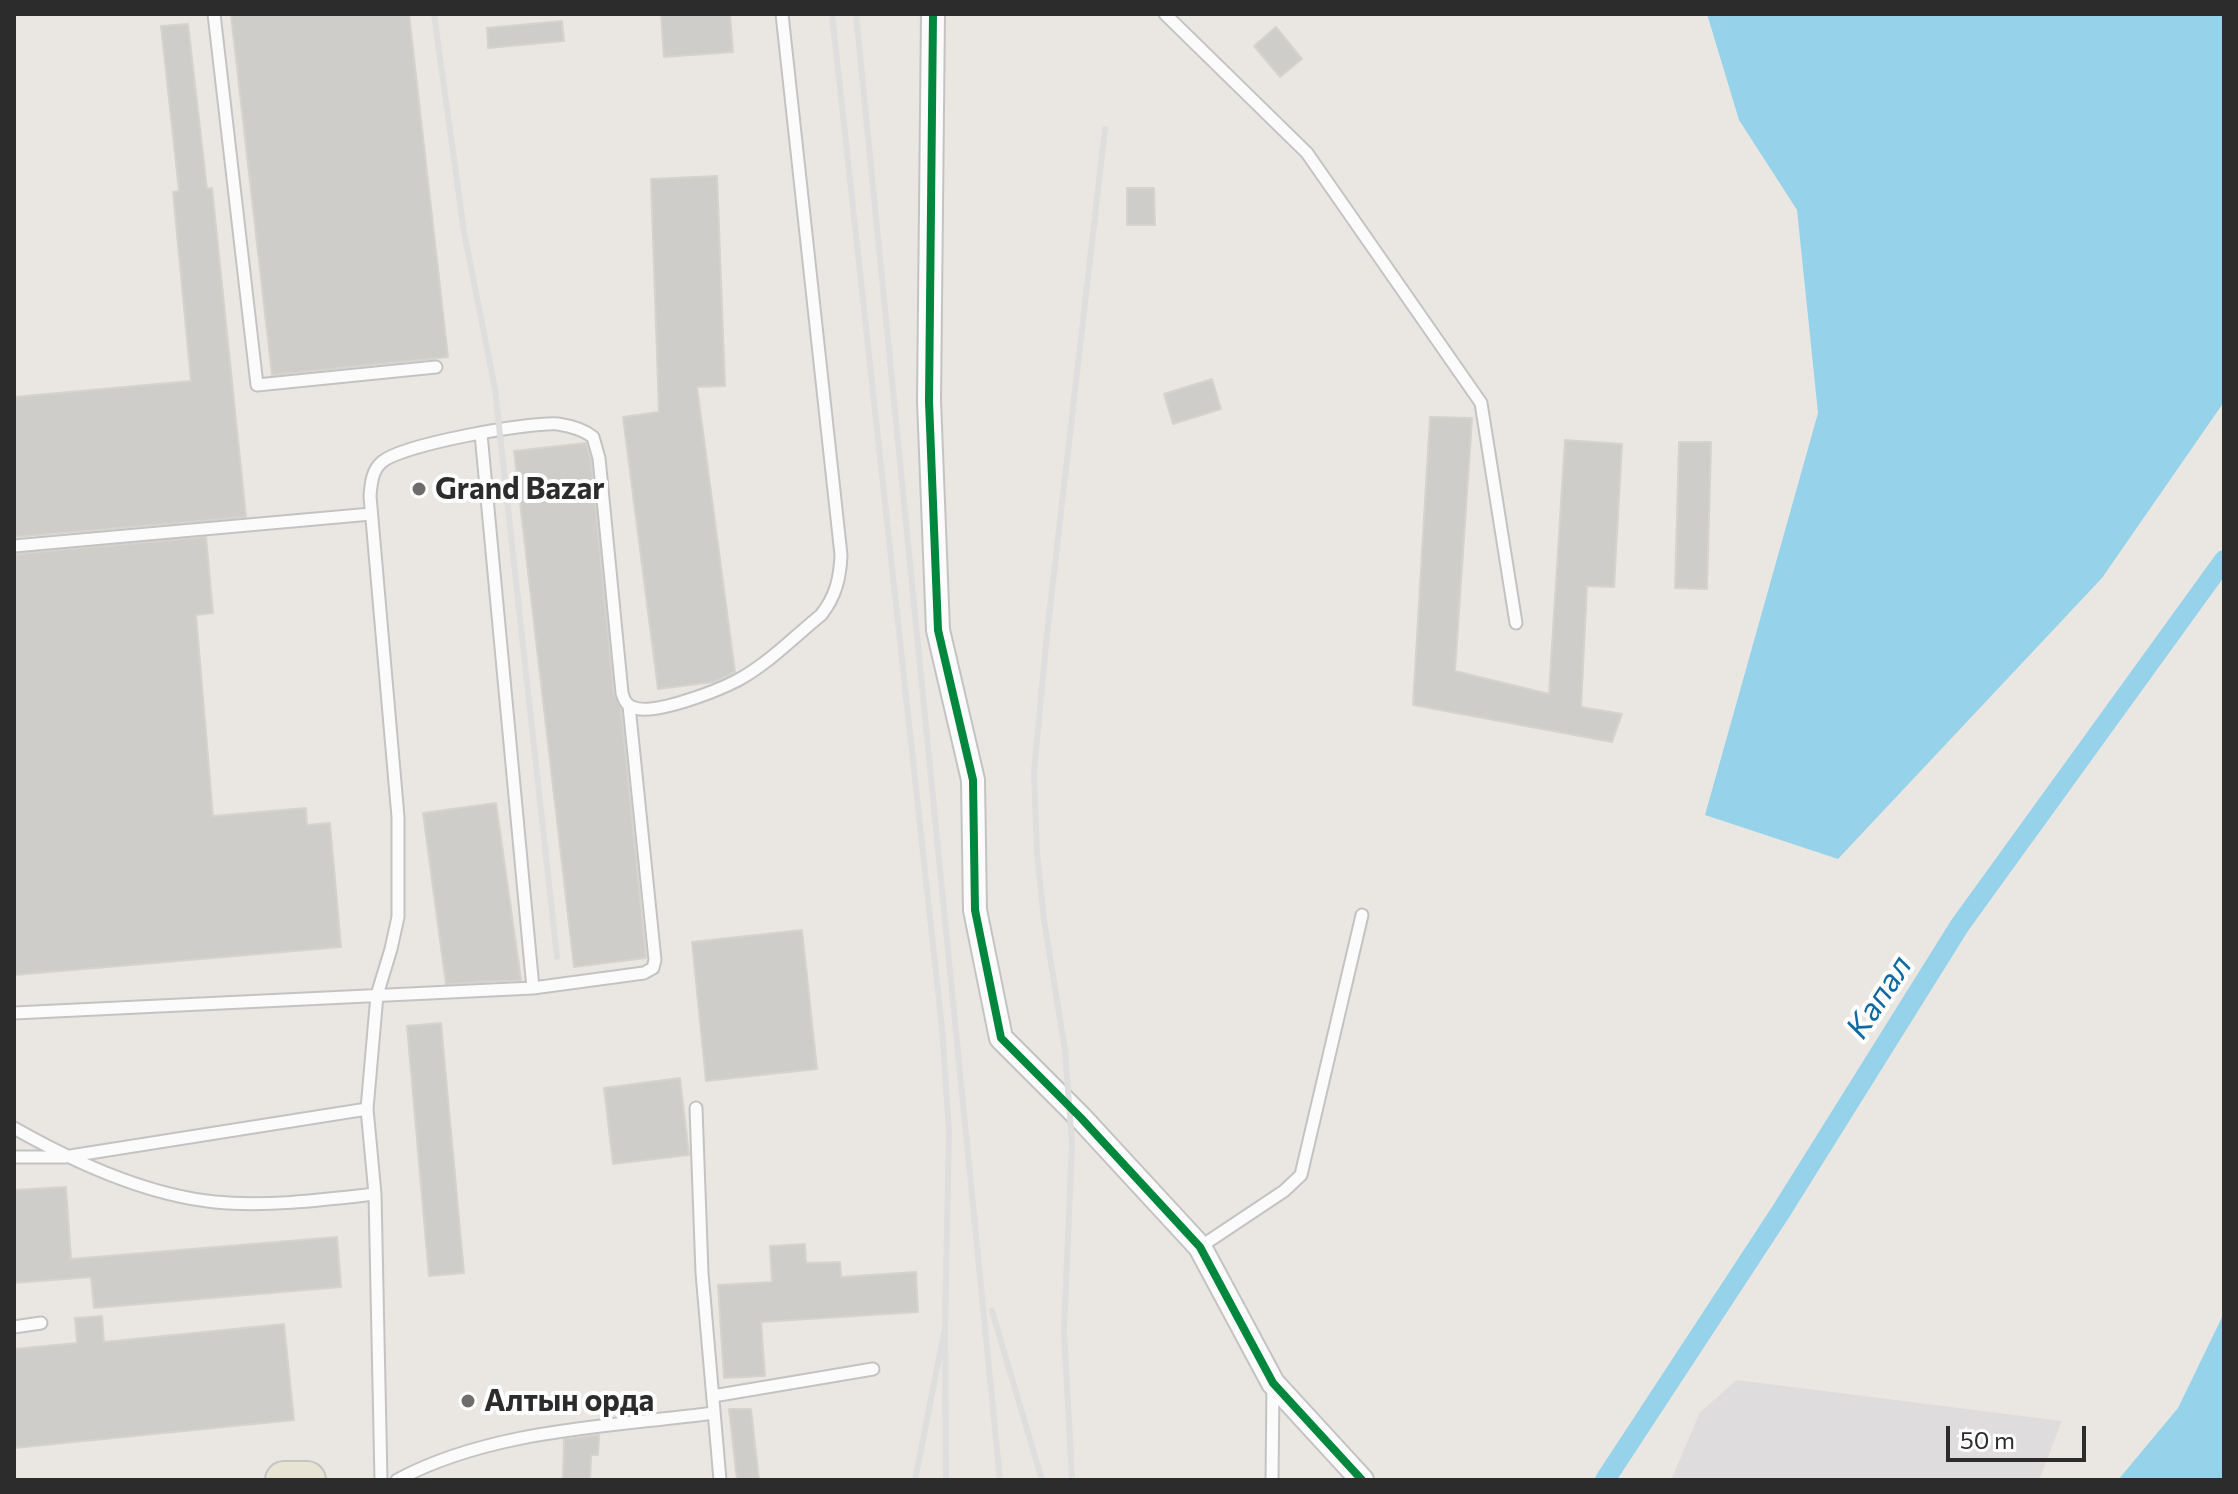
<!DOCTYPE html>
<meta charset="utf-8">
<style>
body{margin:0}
#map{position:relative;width:2238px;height:1494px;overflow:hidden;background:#eae7e2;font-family:Commissioner,sans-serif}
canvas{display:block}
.frame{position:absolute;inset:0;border:16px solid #2c2c2c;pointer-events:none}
.scale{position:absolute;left:1946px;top:1426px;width:140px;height:36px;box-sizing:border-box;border:4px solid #2c2c2c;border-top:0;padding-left:10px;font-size:24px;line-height:28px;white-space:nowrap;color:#2c2c2c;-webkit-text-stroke:6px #fff;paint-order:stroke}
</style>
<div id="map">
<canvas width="2238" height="1494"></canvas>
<div class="frame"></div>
<div class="scale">50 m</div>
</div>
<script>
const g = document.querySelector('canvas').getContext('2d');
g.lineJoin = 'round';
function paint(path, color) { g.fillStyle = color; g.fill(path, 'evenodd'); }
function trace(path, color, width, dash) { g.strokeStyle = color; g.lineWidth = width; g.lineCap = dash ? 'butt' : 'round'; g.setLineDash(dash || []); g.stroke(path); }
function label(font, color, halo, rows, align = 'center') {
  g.font = font + ' Commissioner,sans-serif'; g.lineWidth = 8; g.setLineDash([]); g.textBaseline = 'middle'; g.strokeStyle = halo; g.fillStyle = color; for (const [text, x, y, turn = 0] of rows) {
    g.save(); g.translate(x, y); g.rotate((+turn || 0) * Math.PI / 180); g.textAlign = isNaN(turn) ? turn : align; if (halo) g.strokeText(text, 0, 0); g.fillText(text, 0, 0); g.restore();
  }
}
paint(new Path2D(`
 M1737,1380L2062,1421L2039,1480H1671L1700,1412Z`), '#dfdcde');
paint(new Path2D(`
 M1707,14H2224V402L2102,578L1838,859L1705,815L1818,413L1797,210L1739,120Z
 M2224,1313V1480H2118L2178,1408Z`), '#96d3eb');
trace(new Path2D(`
 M1605,1480L1780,1213L1960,925L2224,560`), '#96d3eb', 20);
const building = new Path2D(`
 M409,14L448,357L272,375L231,15Z
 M661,14H730L733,52L664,57Z
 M562,21L564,41L488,48L487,28Z
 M188,24L207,189L212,188L246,517L14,537V397L191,381L173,192L179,191L161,26Z
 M1276,27L1302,59L1280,77L1254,46Z
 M717,176L725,386L697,387L735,672L714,682L658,689L623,417L659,412L651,179Z
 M1127,188H1154L1155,225H1127Z
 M1212,379L1221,409L1173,424L1164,394Z
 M1430,417L1472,418L1455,671L1549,694L1565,440L1622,444L1614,587L1587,586L1581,707L1622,714L1612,742L1413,705Z
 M1679,442H1711L1707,589L1675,588Z
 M586,443L591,460L614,694L621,709L646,958L574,967L514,451Z
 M206,537L213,613L196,615L213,816L306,808L307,825L330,823L341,947L14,975V554Z
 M496,803L521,980L446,984L423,813Z
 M802,930L817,1069L706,1081L692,942Z
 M441,1023L464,1273L429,1276L407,1026Z
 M680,1078L689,1155L613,1164L604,1088Z
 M66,1187L71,1259L337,1237L341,1287L94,1308L91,1277L14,1283V1190Z
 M805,1244L806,1263L840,1262L841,1277L916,1272L918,1312L761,1322L765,1376L724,1378L718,1285L772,1282L770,1246Z
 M102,1316L104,1342L284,1324L294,1420L14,1448V1349L77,1343L75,1318Z
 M729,1409H751L759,1480H737Z
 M599,1435L598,1455H591L590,1480H563L564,1439Z`);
paint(building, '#cfcdc9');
trace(building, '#d5d3ce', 2);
const service = new Path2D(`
 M214,14L257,385L436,367
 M1165,14L1307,153L1481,403L1516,623
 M481,434L533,988
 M14,546L371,514
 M14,1013L533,988L644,973L653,968L655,960L629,706
 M696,1108L702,1273L720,1480
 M14,1128C74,1162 146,1195 215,1202C267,1207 323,1200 375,1194
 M14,1157H64L367,1109
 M1200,1247L1284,1191L1301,1175L1362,915
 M14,1327L41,1323
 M713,1396L873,1369
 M381,1480L375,1194L367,1109L377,995L391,949L398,917V817L370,496C371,484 372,470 382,462C403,444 529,422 558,424C571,426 583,429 593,437L599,458L622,693C624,699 625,704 632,707C652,717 719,690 738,680C768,664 795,636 821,615C836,596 840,578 841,555L782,14
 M397,1480C493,1429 608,1427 714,1413
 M1272,1480L1273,1384`);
const minor = new Path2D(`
 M933,14L929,401L938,630L973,780L975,910L1001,1038L1081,1118L1200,1247L1273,1383L1362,1480`);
const primary = new Path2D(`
 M284,1480H307`);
trace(service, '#c4c3c3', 15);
trace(minor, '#c4c3c3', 26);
trace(primary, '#c6c4c2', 40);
trace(service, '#fcfbfb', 11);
trace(minor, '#fcfbfb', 22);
trace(primary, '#e7e4d4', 36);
trace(new Path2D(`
 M434,14L464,232L495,389L557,957
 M832,14L942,1028L949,1131L945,1328
 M856,14L1000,1480
 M992,1311L1042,1480
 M915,1480L945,1328L946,1480
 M1072,1480L1064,1331L1072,1144L1065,1050L1044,920L1037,853L1034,772L1047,634L1105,129`), '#dededf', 6);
trace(new Path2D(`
 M933,14L929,401L938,630L973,780L975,910L1001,1038L1081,1118L1200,1247L1273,1383L1362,1480`), '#00873e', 8);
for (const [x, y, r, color] of [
 [419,489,8,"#6e6d6c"],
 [468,1401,8,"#6e6d6c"]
]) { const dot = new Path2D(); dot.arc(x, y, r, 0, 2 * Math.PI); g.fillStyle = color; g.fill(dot); trace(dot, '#fff', 3); }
label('bold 30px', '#2c2c2c', '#fff', [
 ["Grand Bazar",435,489],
 ["Алтын орда",484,1401]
], 'left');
label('italic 32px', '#0d69a0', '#fff', [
 ["Капал",1879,997,-57]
]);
</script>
